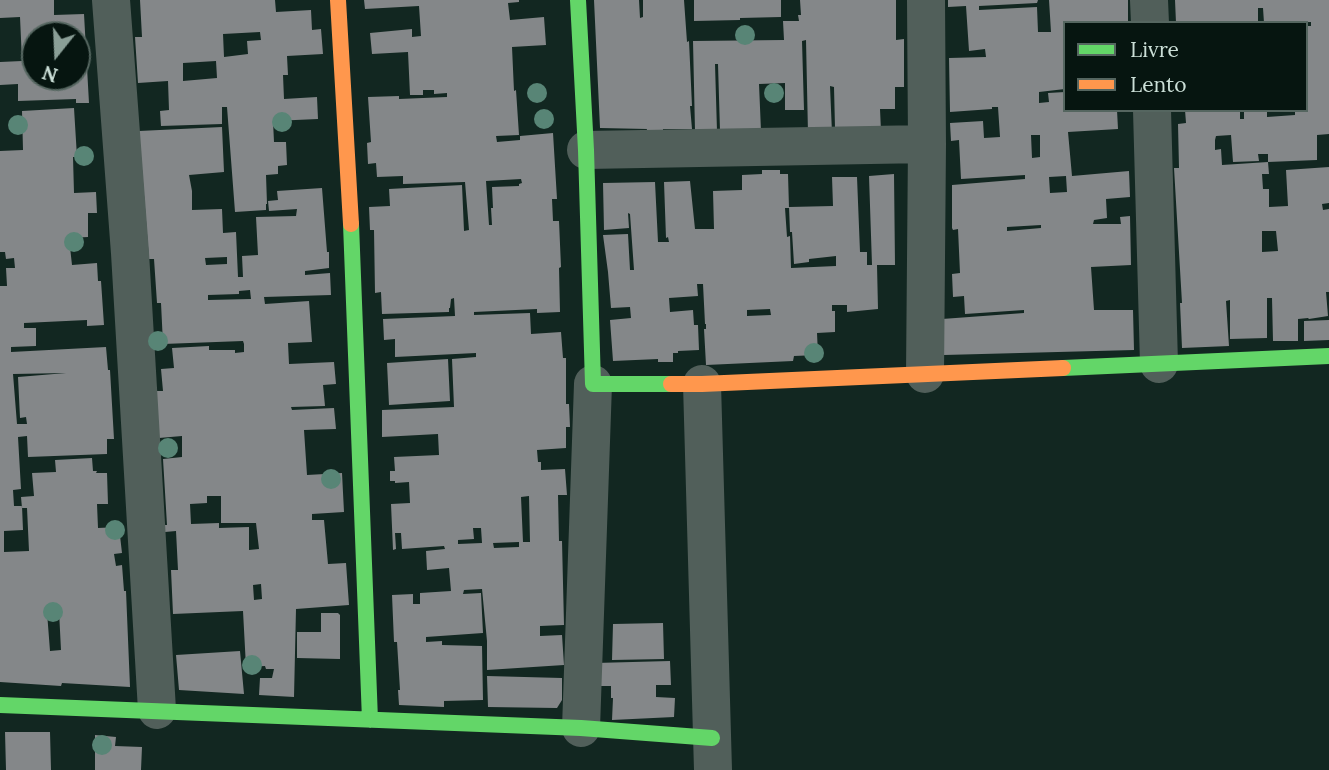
<!DOCTYPE html>
<style>
body{margin:0}
#map{position:relative;width:1329px;height:770px;overflow:hidden;background:#122721;font-family:Lora,serif}
canvas{display:block}
.legend{position:absolute;left:1063px;top:21px;width:245px;height:91px;box-sizing:border-box;background:#061510;border:2px solid #556660;margin:0;padding:9px 12px;list-style:none;font-size:21px;color:#cbdfd7}
.legend li{display:flex;align-items:center;gap:14px;height:35px}
.legend b{width:35px;border:2px solid #556660}
.north{position:absolute;left:21px;top:21px;width:70px;height:70px;box-sizing:border-box;background:#061510;border:2px solid #556660;border-radius:50%;rotate:198deg;font-size:19px;font-weight:700;line-height:28px;text-align:center;color:#cbdfd7}
.north::after{content:'';display:block;margin:auto;width:24px;height:32px;background:#8a9f97;clip-path:polygon(50% 0,100% 100%,50% 72%,0 100%)}
</style>
<div id="map">
<canvas width="1329" height="770"></canvas>
<ul class="legend">
<li><b style="height:9px;background:#63d668"></b>Livre</li>
<li><b style="height:9px;background:#ff974d"></b>Lento</li>
</ul>
<div class="north">N</div>
</div>
<script>
const g = document.querySelector('canvas').getContext('2d');
g.lineJoin = 'round';
function paint(path, color) { g.fillStyle = color; g.fill(path, 'evenodd'); }
function trace(path, color, width, dash) { g.strokeStyle = color; g.lineWidth = width; g.lineCap = dash ? 'butt' : 'round'; g.setLineDash(dash || []); g.stroke(path); }
paint(new Path2D(`
 M0,0H54V15L84,14L89,103H76V99L18,101V84L0,85V62L22,61L20,17L0,18ZM35,35H77V77H35Z
 M140,0H275L276,12L311,10L312,30L321,29L323,54L287,56L288,75H283L284,99L317,97L318,119L273,121L274,142H286L287,165L278,166V174L266,175L267,204H266V210L235,212L227,107H222V124L161,126L160,111L169,110L168,81L138,83L135,37H142ZM260,32L261,40L247,41L248,54L224,57L223,34ZM216,61L217,78L183,81V63Z
 M364,0H519V2L508,3L510,20L544,17L546,45L512,47L514,91L516,90L519,135L496,136L497,142L520,140V136L553,133L557,199H552L553,221H559L561,267L559,268L560,312L537,313V309L474,312V315L530,313L531,334L561,332L563,358H566V404H569L570,427H566V448L537,450L538,462H541V470L565,469L567,495H558L559,541H562L564,625L540,626V636L562,635L564,665L487,670V641L482,589L464,590L463,594L481,593L483,633L426,637V642L442,641V645L482,646L483,700L444,701V707L399,705L398,690H400L397,642H394L392,595L413,594V604H420V593L451,591L449,568L427,570L426,551L445,549L444,546L402,549L401,533H395L396,549L393,550L391,504L410,503L409,482L395,483V481H390V471H395L394,457L439,455L438,434L382,437V410L454,407L452,359L476,357V353L395,357V339L384,340L383,319L455,316L454,298L451,299L450,308H449V312L382,314L381,292L375,293L374,230H370L369,207L390,206L389,189L462,185L464,231L469,230L465,182L403,184V176L377,177L376,163L368,164L367,143L371,142L368,97L399,96V99L447,97V93L434,94V90H423V95H410L408,52L372,54L370,33L412,29V37L421,36L419,6L365,9ZM521,179L522,183L519,184V186L492,187L493,208H491L492,225H489L486,181ZM529,496L530,542H523L521,497ZM473,528H481L482,543L458,544V540L474,539ZM519,542V547L494,548L493,543Z
 M594,0H639L640,18L643,17V0H684L687,42L689,41L692,106H690L692,129H663V134L646,133L647,129L600,128Z
 M694,0H781V17L740,18V20L694,21Z
 M800,0H896V40L904,39V87H895V109H880L881,131L835,128L834,87L830,86L832,133L808,134L806,40L802,41L804,110H785V83L759,84L761,131H720L718,64H715L717,131H695L693,41L784,40L783,21H799L798,15H801Z
 M948,0H1038L1037,3L979,6V10L1037,7L1038,32H1051L1049,0H1128V23H1065V89L1039,92V103L1049,102L1048,93L1065,92V110H1117L1118,129L1068,132L1072,176L1129,171L1130,197L1106,199L1107,218L1094,220L1093,224H1121L1120,217L1130,216L1131,265L1091,267L1094,310H1133L1134,350L944,355L942,319L1024,313V310L965,314L964,296L953,297L952,274L960,273L958,229L953,230L952,228V185L1025,179V175L961,179L959,140L951,141L950,123L983,121L984,138L1000,137L998,107H992V109L950,112L949,58L986,57L985,49L969,51L966,6L948,7ZM1031,135H1040V157L1032,158ZM1066,176L1067,192L1050,193L1049,177ZM1041,225V228L1007,231V227Z
 M1175,0H1329V134L1317,135V160L1268,162V154H1258L1259,161L1233,162L1231,135L1216,136L1215,140V150L1221,149L1222,165L1268,162L1269,174H1262L1263,189H1269V207L1288,206L1286,170L1329,167V203L1322,204L1323,210L1329,209V292H1326L1328,316L1309,319L1308,318L1298,319V341H1273L1272,298H1267V338L1230,339V300L1226,301L1229,346L1182,348L1180,303H1182L1174,168H1179L1178,124L1186,123L1185,110H1240V119H1244V110H1267V117L1295,115V110H1306V26H1311V22L1264,23L1263,8H1258V23H1176ZM1262,231H1276L1278,251L1262,252Z
 M74,108L77,157H73L74,193L96,192L97,213H88V237L69,238L72,265L97,263L98,281H101L104,325L87,326V320L24,323V328H36V346L11,347V352L106,347L108,370H110L114,439H107V454L28,457L27,436L18,437L21,489L13,490L14,506H22L23,530L4,531V552L29,551L27,508H22L21,497L34,496L32,473L56,472L55,460L92,458L93,471H97L96,473H107L108,504H97L98,528L119,527L122,553L114,554L116,566L122,565L124,591H126L130,687L62,683L61,686L0,682V286H7L6,268H15L14,258L6,259L5,252H0V151L23,150L22,111ZM66,373L18,377L20,418L26,417L27,424H17L13,374ZM59,611L61,650L50,651L47,612Z
 M222,127L224,172L189,175L192,191V210L222,209L223,233L236,232L238,277H243L242,256L258,255L256,217L296,216L297,209L269,211L268,201L278,200L277,191L322,188L327,252H329V268L305,271V275L330,273L331,295L264,297L265,304L309,301L312,342L288,343L289,364L334,362L336,384L323,385L325,406L291,407L292,410L334,408L336,429L304,430L307,475L342,473L344,512L312,514V520H324L328,564L346,563L349,605L296,609L294,697L259,695L260,678H272L274,669H266L265,666L246,667L243,611L173,614L171,570H178L176,531L165,532V525H167L163,459L182,457V436L159,438L156,391H163L161,369L174,368L172,348L209,346V350H235V353L244,352V344L243,341L163,344L161,303H157L154,259H149L139,131ZM227,257V264L206,265L205,258ZM250,290L251,299L208,300V295L239,294V291ZM207,496H221V523H256L259,549L249,550V527L219,528V523L191,524L190,504L207,503ZM261,584L262,599L254,600L253,585Z
 M762,170H780V174H788L789,208H785L787,237L790,236L791,268L836,266V256L809,259V262L794,264L792,232H790L789,207L833,206L832,177H857L860,252H867V265H872L869,176L894,174L895,265H877L878,309L847,312V305H832V311H835V332L817,333L818,355L794,356L793,361L706,365L704,329H706V324H705L703,284H697L698,296L669,298L670,312L693,310L694,325H698L699,350L678,351V353H673V362H658V359L613,361L610,320L631,318L630,307L611,308L608,272L603,235L628,234L630,270H634L630,214L628,213L629,228L604,230L603,183L655,182L658,242H669L668,237L666,238L664,182L690,181L695,229H714L713,191L742,190V175L762,174ZM770,309L771,315L747,316V310Z
 M1329,320V340L1304,341V321Z
 M448,359L450,401L389,405L387,363Z
 M321,613H338L340,615V659L297,658V632H321Z
 M663,623L664,659L612,660L613,624Z
 M240,651L244,694L179,690L176,655Z
 M670,661L671,685H656V697L675,698L674,717L612,720L613,698H611V686H595V663Z
 M487,676L562,678V700L557,708L488,707Z
 M5,732H50L51,770H6Z
 M95,735L116,737L115,746L142,747L141,770H95Z`), '#848789');
trace(new Path2D(`
 M111,0L130,253L157,710
 M1149,0L1150,23
 M1152,110L1159,364
 M586,150L927,144
 M925,374L927,144L926,0
 M702,384L713,770
 M581,728L593,384`), '#515f5a', 38);
trace(new Path2D(`
 M578,0L586,150L593,384H671
 M351,224L370,720
 M1063,368L1329,356
 M0,705L581,728L712,738`), '#63d668', 16);
trace(new Path2D(`
 M338,0L351,224
 M671,384H702L1063,368`), '#ff974d', 16);
g.fillStyle = '#588576';
for (const [x, y] of [
 [745,35],
 [537,93],
 [774,93],
 [544,119],
 [282,122],
 [18,125],
 [84,156],
 [74,242],
 [158,341],
 [814,353],
 [168,448],
 [331,479],
 [115,530],
 [53,612],
 [252,665],
 [102,745]
]) { g.beginPath(); g.arc(x, y, 10, 0, 2 * Math.PI); g.fill(); }
</script>
